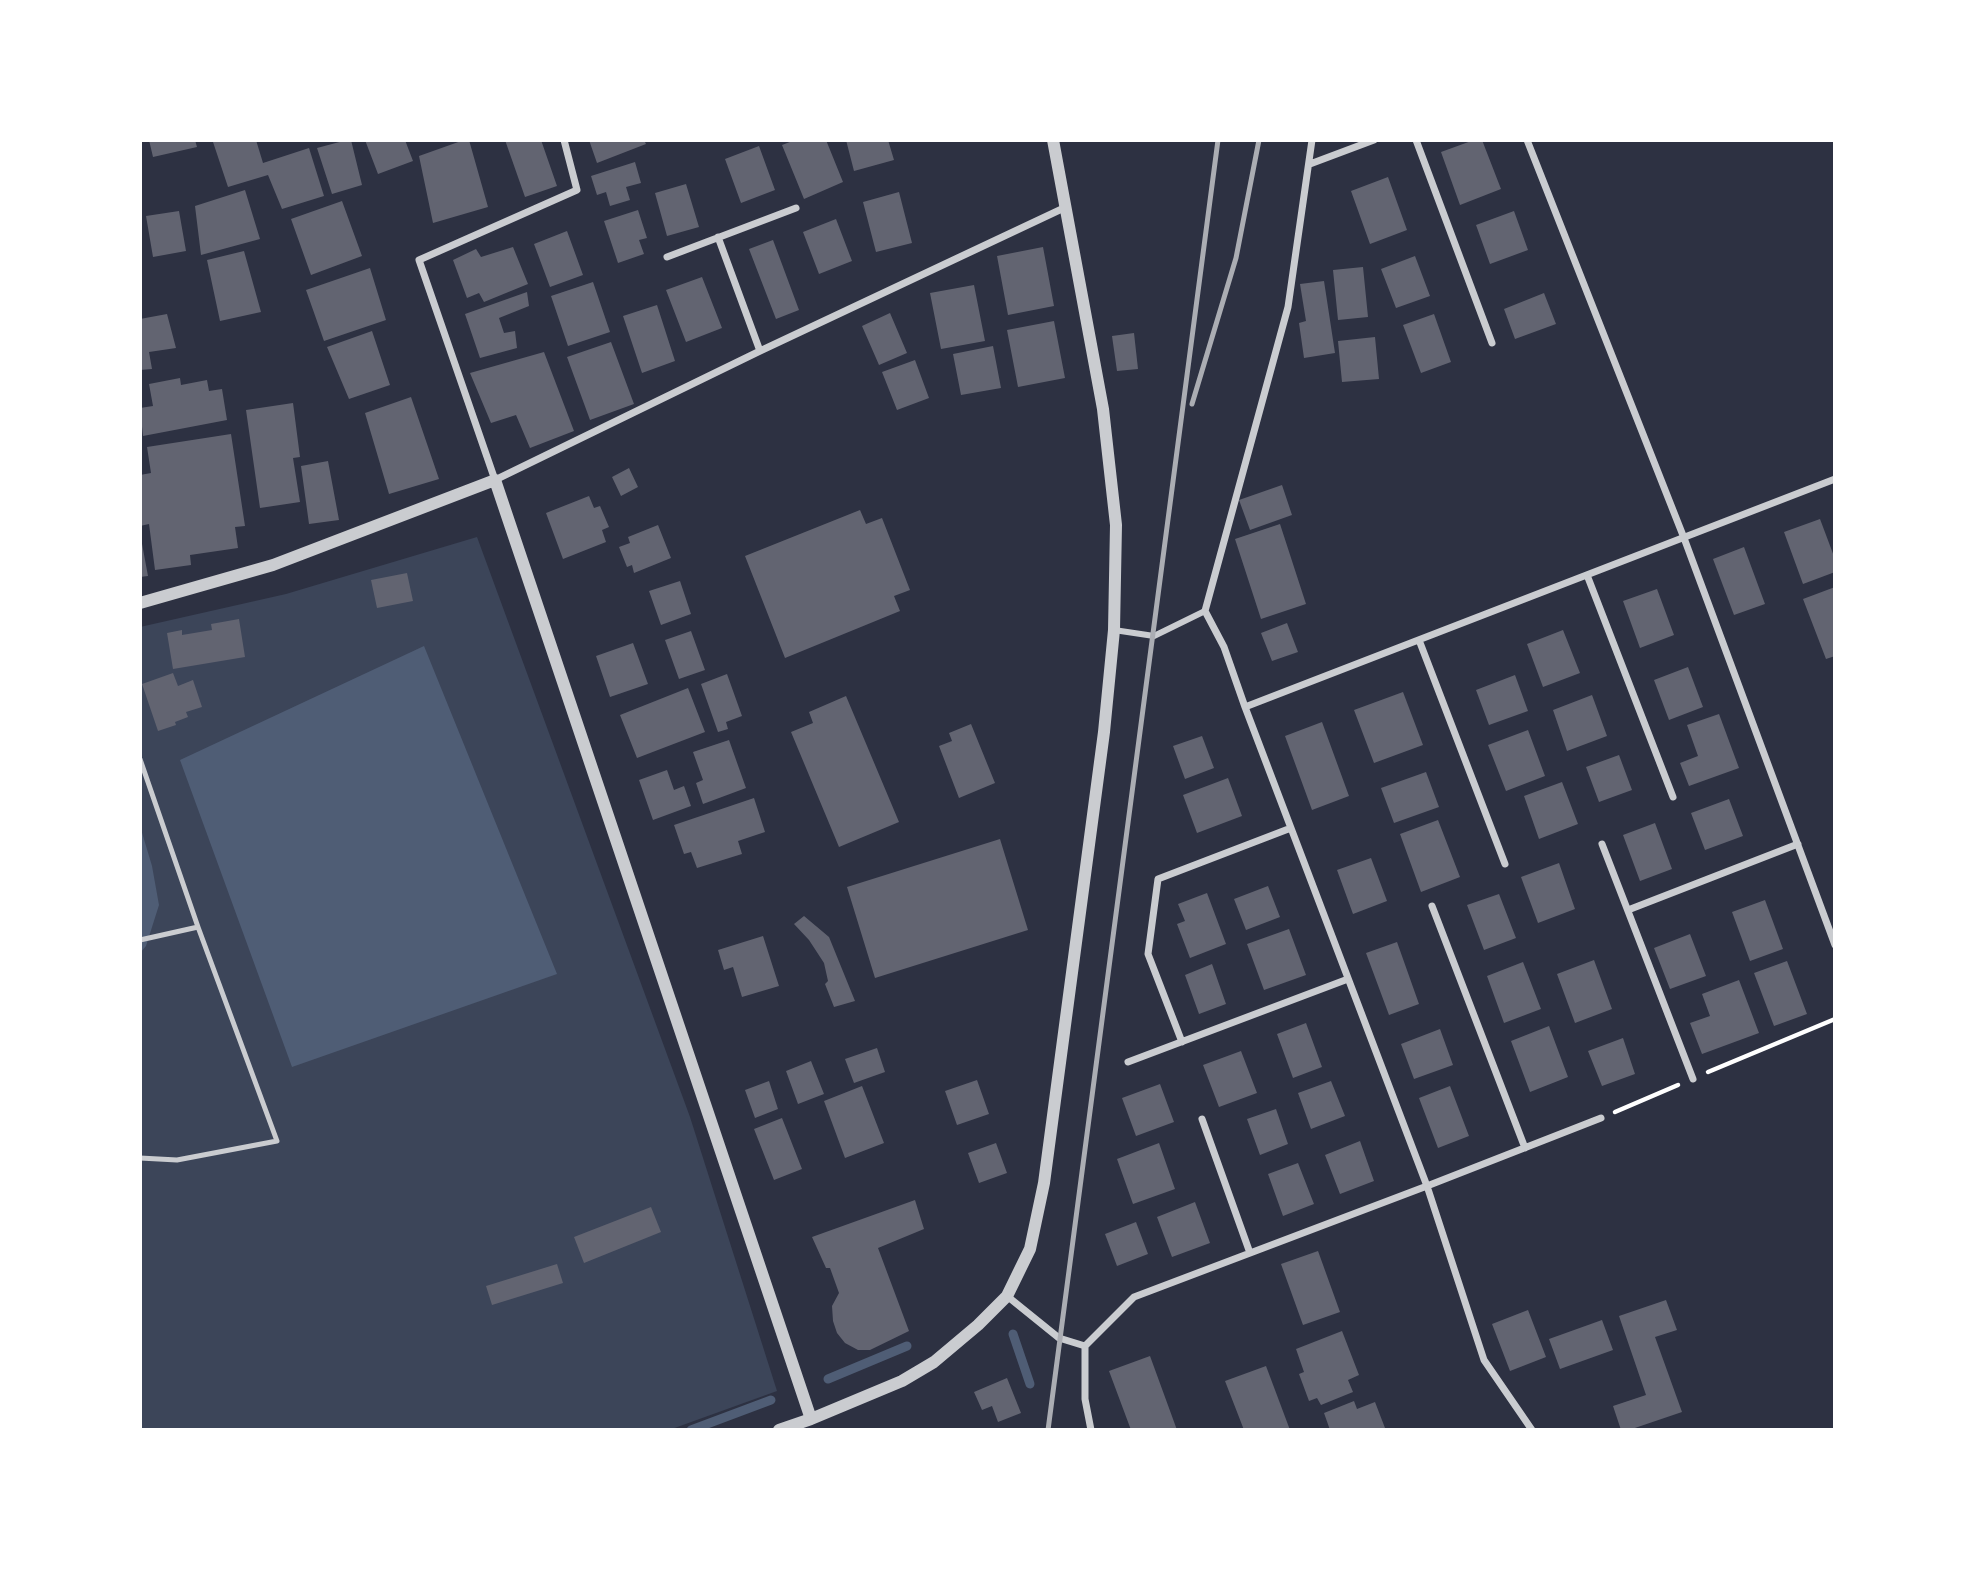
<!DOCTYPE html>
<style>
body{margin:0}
#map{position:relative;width:1975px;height:1570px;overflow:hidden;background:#2d3142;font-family:Figtree,sans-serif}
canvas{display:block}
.frame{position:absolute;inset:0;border:142px solid #fff;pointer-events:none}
</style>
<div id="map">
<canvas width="1975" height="1570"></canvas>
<div class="frame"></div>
</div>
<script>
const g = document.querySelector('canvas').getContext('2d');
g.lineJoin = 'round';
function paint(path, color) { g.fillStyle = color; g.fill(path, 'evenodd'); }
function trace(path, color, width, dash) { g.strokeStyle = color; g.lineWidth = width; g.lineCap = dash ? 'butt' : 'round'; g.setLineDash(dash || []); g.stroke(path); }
paint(new Path2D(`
 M477,537L690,1117L777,1391L669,1430H140V627L286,594Z`), '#3c4559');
paint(new Path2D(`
 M424,646L557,974L292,1067L180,760Z
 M140,826L152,866L159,905L146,946L140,953Z`), '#4f5d75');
trace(new Path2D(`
 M1013,1334L1030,1384
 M828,1379L907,1346
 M691,1430L771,1400`), '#4f5d75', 9);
paint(new Path2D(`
 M149,140H195L197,147L153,157Z
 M219,140H256L263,163L309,148L324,196L282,209L268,175L228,187L213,142Z
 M347,140H351L362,185L332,194L317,148Z
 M365,140H405L413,161L378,174Z
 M464,140H469L488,207L433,223L419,156Z
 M505,140H541L557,186L525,197Z
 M589,140H644L646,144L597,163Z
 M795,140H826L843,182L804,199L782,145Z
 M846,140H888L894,160L854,171Z
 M1474,140H1482L1501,189L1460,205L1441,152Z
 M759,146L775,190L741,203L725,159Z
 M635,162L641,183L626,187L630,200L610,206L606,192L597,195L591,176Z
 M1388,177L1407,230L1370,244L1351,191Z
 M686,184L699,227L667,236L655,193Z
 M245,190L260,239L201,255L195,206Z
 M899,192L912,243L876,252L863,202Z
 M342,201L362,256L311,275L291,219Z
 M638,210L647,238L639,240L644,254L618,263L604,221Z
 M179,211L186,251L153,257L146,216Z
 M1514,211L1528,250L1490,264L1476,225Z
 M836,219L852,261L819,274L803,232Z
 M567,231L583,275L550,287L534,244Z
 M773,240L799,310L776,319L749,249Z
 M513,247L528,284L484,302L479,293L467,298L453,260L476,249L481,257Z
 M1043,247L1054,306L1008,315L997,256Z
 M244,251L261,312L220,321L207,260Z
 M1415,256L1430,296L1396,308L1381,269Z
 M1363,267L1368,317L1338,320L1333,270Z
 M370,268L386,320L324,341L306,290Z
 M702,277L722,328L686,342L666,290Z
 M1324,281L1335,353L1304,358L1299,323L1306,321L1300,284Z
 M593,282L610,332L568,346L551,296Z
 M974,285L985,341L941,349L930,293Z
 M527,292L529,306L499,318L504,333L515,331L517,348L480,358L465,314Z
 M1544,293L1556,324L1515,339L1504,309Z
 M657,305L675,361L642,373L623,316Z
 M890,313L907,353L879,365L862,326Z
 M167,314L176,348L149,352L152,369L140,370V319Z
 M1434,314L1451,362L1421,373L1403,325Z
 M1054,321L1065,378L1018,387L1007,330Z
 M372,331L390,385L349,399L327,347Z
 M1134,333L1138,369L1117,371L1112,336Z
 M1375,337L1379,379L1342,382L1338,341Z
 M611,342L634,404L590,420L567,357Z
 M993,346L1001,388L961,395L953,354Z
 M544,352L574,431L530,448L516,415L491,423L470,373Z
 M915,360L929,398L897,410L882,372Z
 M180,378L181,385L207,380L209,391L222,389L227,420L143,436L140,408L153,406L149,384Z
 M411,397L439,479L389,494L365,413Z
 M293,403L300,457L293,458L300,502L260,508L246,410Z
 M231,434L245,526L235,527L238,548L190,555L191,565L155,570L149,524L140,526V475L151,473L147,447Z
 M328,461L339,520L309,524L301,466Z
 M629,468L638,487L621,496L612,477Z
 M1282,485L1292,515L1250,530L1239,500Z
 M589,496L594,508L600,506L609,527L602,530L606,542L563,559L546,513Z
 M860,510L866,524L882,518L910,590L894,596L900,611L785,658L745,556Z
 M1820,519L1835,559V572L1803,584L1784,532Z
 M1280,524L1306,604L1261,619L1235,539Z
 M658,525L671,558L634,573L632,565L627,567L619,547L630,543L628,537Z
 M140,533L148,576L140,577Z
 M1744,547L1765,604L1734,615L1713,559Z
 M407,573L413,601L377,608L371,580Z
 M680,581L691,614L661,625L649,591Z
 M1835,587V656L1826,659L1803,599Z
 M1657,589L1674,635L1640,648L1623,601Z
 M239,619L245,657L173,669L167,633L182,630V635L212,630L211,624Z
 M1287,623L1298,652L1272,661L1261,633Z
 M1563,630L1580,673L1543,687L1527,644Z
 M691,631L705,670L679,679L665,640Z
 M633,643L648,684L610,697L596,656Z
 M1688,667L1703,707L1669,720L1654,680Z
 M173,673L178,686L193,680L202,707L186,712L188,717L175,722L176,725L158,731L142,684Z
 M727,674L742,716L726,722L728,729L718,732L701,684Z
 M1515,675L1528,711L1489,725L1476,690Z
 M688,688L705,732L637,758L620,715Z
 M1403,692L1423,745L1374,763L1354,710Z
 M1592,695L1607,736L1567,751L1553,710Z
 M846,696L899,822L839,847L791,732L813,723L809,712Z
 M1719,714L1739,768L1689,786L1680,763L1698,756L1687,725Z
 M1322,722L1349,796L1312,810L1285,736Z
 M971,724L995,783L959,798L939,746L952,741L949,733Z
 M1528,730L1545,776L1506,791L1488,745Z
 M1202,736L1214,768L1185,779L1173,746Z
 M729,740L746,788L703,804L696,783L703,780L693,752Z
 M1619,755L1632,790L1599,802L1586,767Z
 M667,770L674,790L684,786L691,806L653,820L639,780Z
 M1426,772L1439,807L1394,823L1381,788Z
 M1228,778L1242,816L1197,833L1183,795Z
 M1562,782L1578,824L1539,839L1524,796Z
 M754,798L765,832L738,841L742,854L697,868L691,852L684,854L674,825Z
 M1729,799L1743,836L1705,850L1691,813Z
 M1438,820L1460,877L1421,892L1400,834Z
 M1655,823L1672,869L1640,881L1623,835Z
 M1000,839L1028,930L875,978L847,887Z
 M1371,858L1387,901L1353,914L1337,870Z
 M1559,863L1575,909L1538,923L1521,877Z
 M1268,886L1280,917L1246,930L1234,899Z
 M1207,893L1226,944L1190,958L1177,924L1185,921L1178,904Z
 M1499,894L1516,938L1484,950L1467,905Z
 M1765,900L1783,949L1750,961L1732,912Z
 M804,916L829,937L855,1001L834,1007L825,984L828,981L824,963L809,940L794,924Z
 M1289,929L1306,975L1264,990L1247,944Z
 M1690,934L1706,976L1670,989L1654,948Z
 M763,936L779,986L742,997L733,967L724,970L718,950Z
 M1397,942L1419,1004L1389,1015L1366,953Z
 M1594,960L1612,1009L1575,1023L1557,974Z
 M1787,961L1807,1014L1774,1026L1754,973Z
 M1523,962L1541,1009L1504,1023L1487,976Z
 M1212,964L1226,1004L1199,1014L1185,975Z
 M1739,980L1759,1033L1702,1054L1690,1023L1710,1016L1702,994Z
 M1306,1023L1322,1067L1293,1078L1277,1034Z
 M1549,1026L1568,1077L1530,1092L1511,1041Z
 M1440,1029L1453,1065L1414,1079L1401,1044Z
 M1623,1038L1635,1074L1602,1086L1588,1051Z
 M877,1048L885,1072L854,1083L845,1059Z
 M1241,1051L1257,1093L1219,1107L1203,1065Z
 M811,1061L824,1094L798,1104L786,1071Z
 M977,1080L989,1114L957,1125L945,1091Z
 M769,1081L778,1109L755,1118L745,1090Z
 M1331,1081L1345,1116L1311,1129L1298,1093Z
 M1160,1084L1174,1122L1136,1136L1122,1098Z
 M862,1086L884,1143L845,1158L824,1101Z
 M1450,1086L1469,1136L1438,1148L1419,1098Z
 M1276,1109L1288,1144L1260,1155L1247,1119Z
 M782,1118L802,1169L774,1180L754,1129Z
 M1360,1141L1374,1181L1340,1194L1325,1155Z
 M996,1143L1007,1173L979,1183L968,1153Z
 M1159,1143L1175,1189L1133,1204L1117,1159Z
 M1298,1163L1314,1204L1283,1216L1268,1174Z
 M915,1200L924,1229L878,1248L909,1331L870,1350H858L845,1343L837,1333L833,1321L832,1306L839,1293L830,1268H826L812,1237Z
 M1195,1202L1210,1243L1172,1257L1157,1217Z
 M651,1207L661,1232L584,1263L574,1237Z
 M1136,1222L1148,1254L1117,1266L1105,1234Z
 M1318,1251L1340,1312L1303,1325L1281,1264Z
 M557,1264L563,1283L492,1305L486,1286Z
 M1666,1300L1677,1330L1655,1337L1682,1412L1629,1430H1621L1613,1406L1646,1395L1619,1316Z
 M1528,1310L1546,1357L1510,1371L1492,1324Z
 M1602,1320L1613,1350L1560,1369L1549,1339Z
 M1342,1331L1359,1375L1348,1380L1353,1392L1321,1405L1317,1398L1309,1401L1299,1374L1304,1372L1296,1349Z
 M1150,1356L1177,1430H1131L1109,1371Z
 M1266,1366L1290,1430H1244L1225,1381Z
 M1007,1378L1021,1413L998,1422L992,1406L982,1410L974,1392Z
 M1354,1401L1357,1409L1375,1402L1385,1428L1380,1430H1330L1324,1413Z`), '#626471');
trace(new Path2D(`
 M1708,1072L1835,1019
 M1615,1112L1678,1085`), '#fff', 4.5);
trace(new Path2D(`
 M140,759L198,927L140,940
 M140,1158L177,1160L277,1141L198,927`), '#caccd0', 5);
trace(new Path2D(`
 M1114,630L1154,636L1205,611`), '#caccd0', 6);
trace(new Path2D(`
 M564,140L577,190L419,260L495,480L760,351L1066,207
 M1312,140L1288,307L1205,611L1224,647L1245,707L1835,479
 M1416,140L1492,343
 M1527,140L1684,538L1835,945
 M1310,164L1374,140
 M718,237L760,351
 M667,257L796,208
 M1587,575L1673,797
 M1419,640L1505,864
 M1602,844L1693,1079
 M1432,906L1525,1148
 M1628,910L1798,844
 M1182,1042L1148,954L1158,879L1291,828
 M1128,1062L1348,979
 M1202,1119L1250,1253
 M1007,1296L1059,1338L1085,1346V1399L1091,1430
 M1085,1346L1134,1297L1427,1186L1245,707
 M1532,1430L1484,1360L1427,1186L1601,1118`), '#caccd0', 7);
trace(new Path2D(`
 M140,603L273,565L495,480L811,1419
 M779,1430L811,1419L902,1381L934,1362L978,1325L1007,1296L1030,1249L1044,1183L1104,732L1114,630L1116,525L1103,409L1053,140`), '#caccd0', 12);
trace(new Path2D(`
 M1192,404L1236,258L1259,140
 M1048,1430L1218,140`), '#abadb3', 5);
</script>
